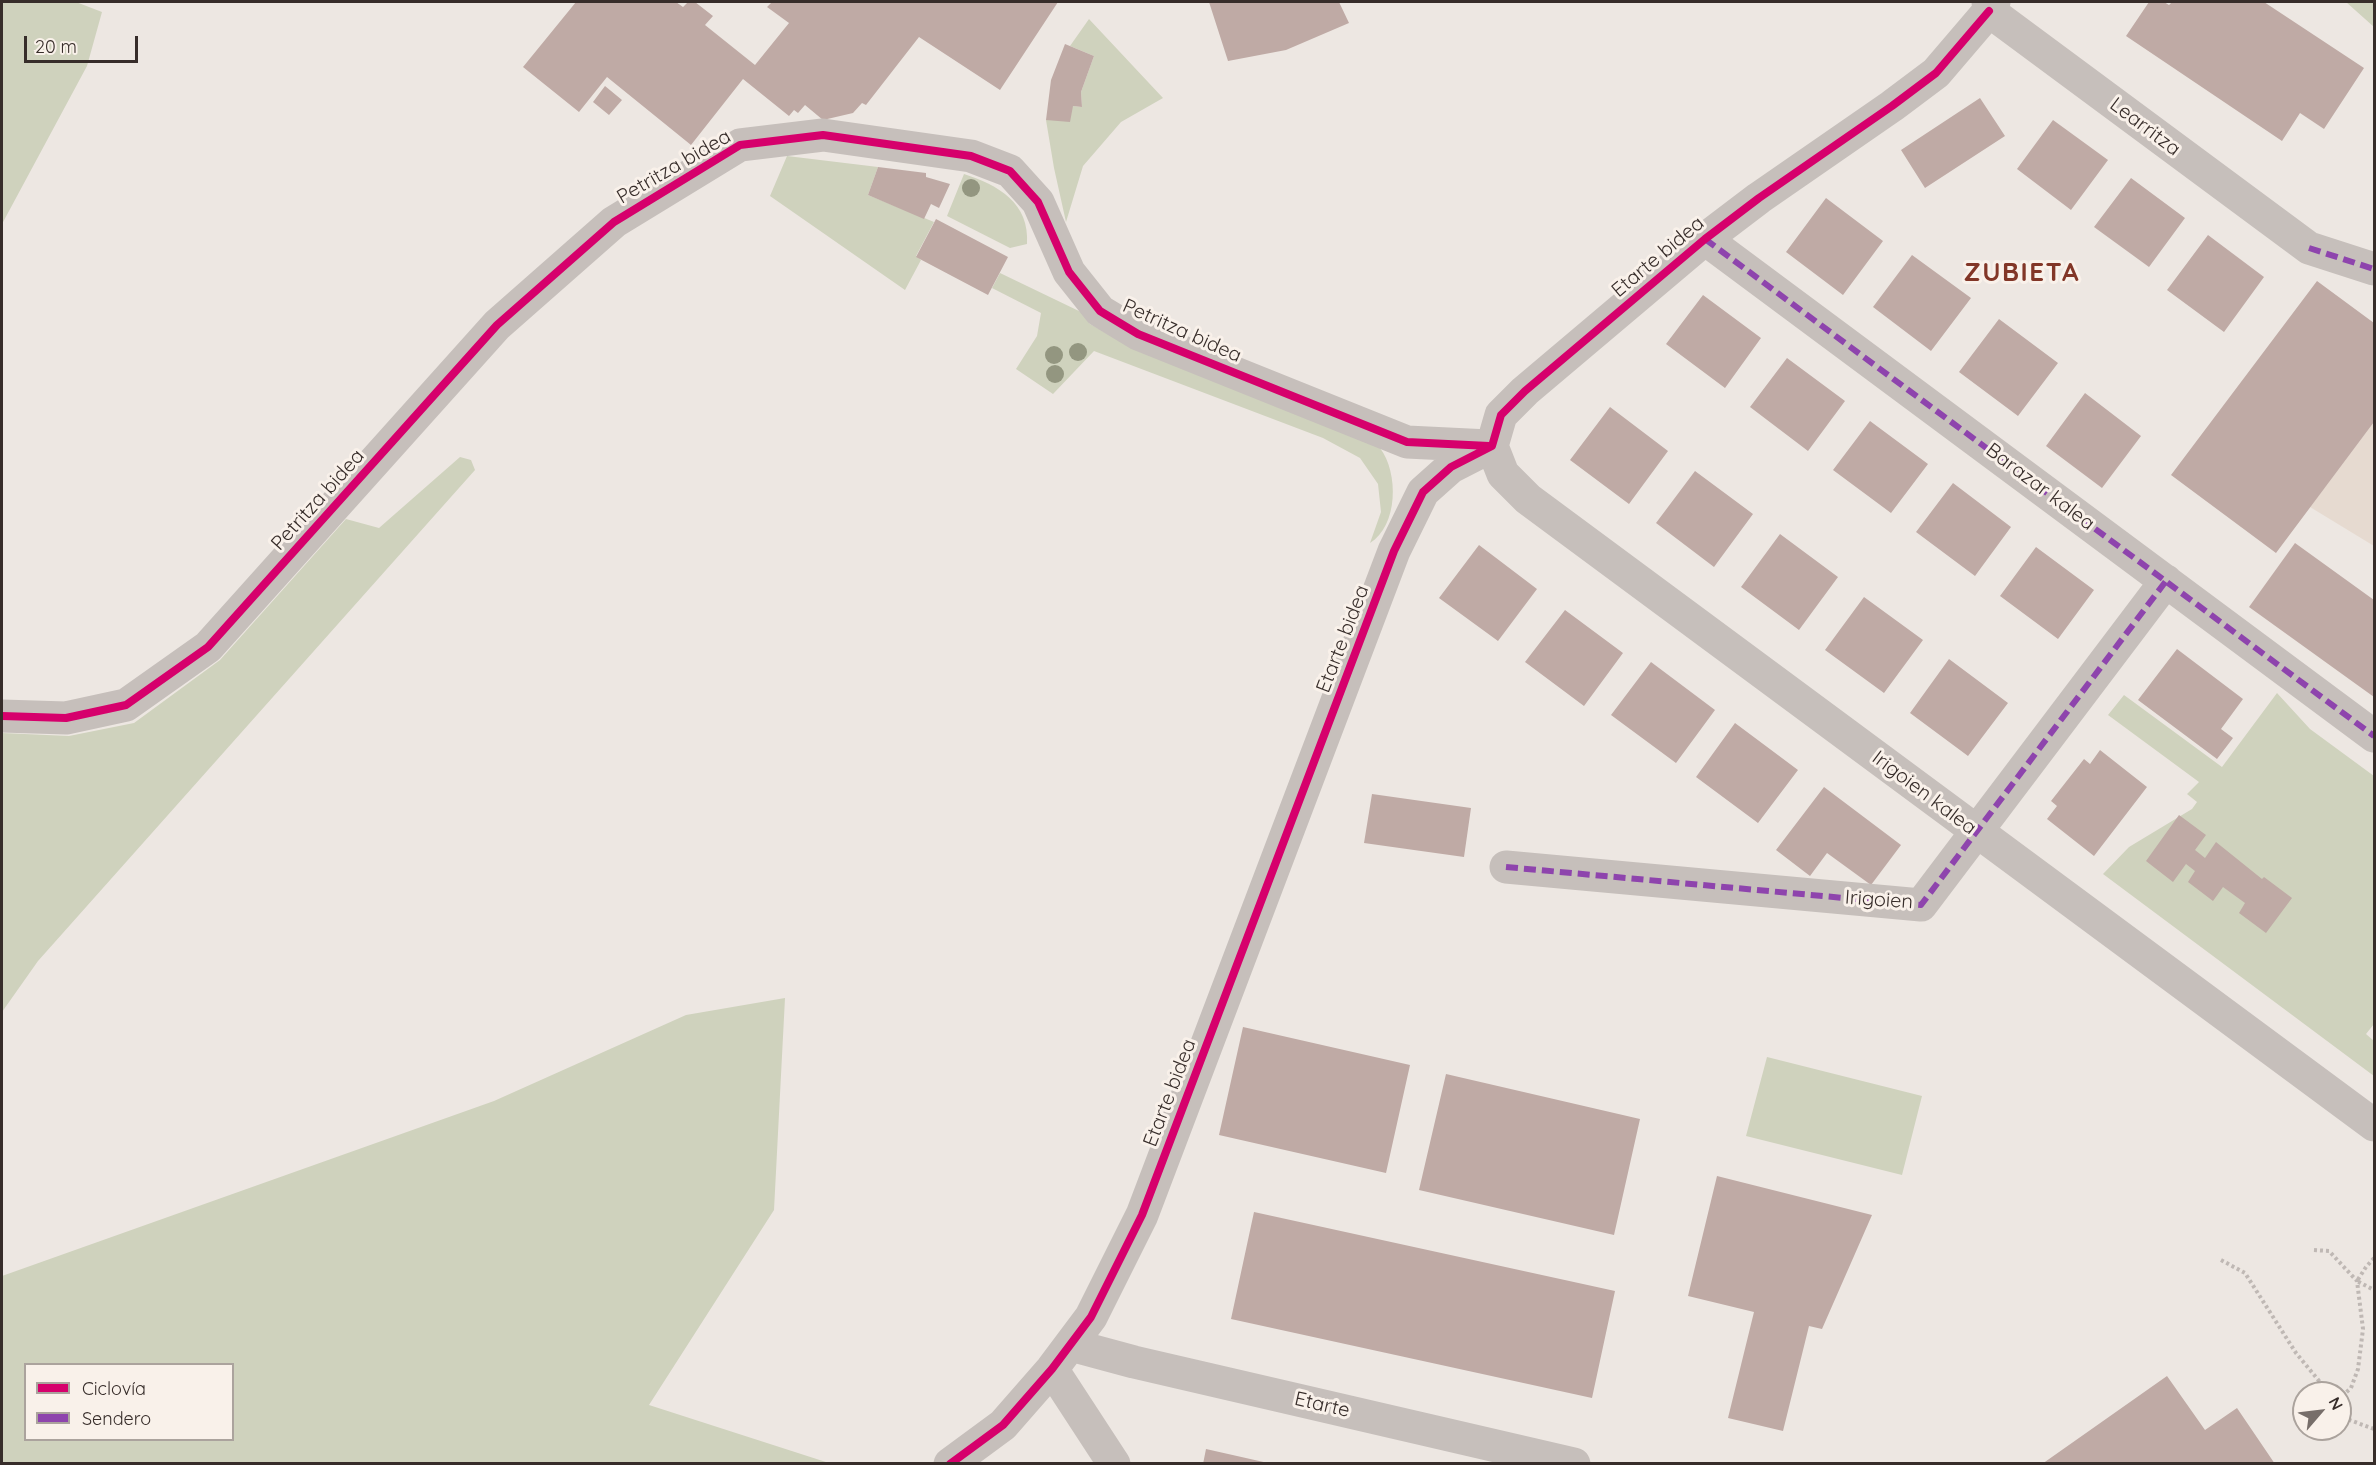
<!DOCTYPE html>
<meta charset="utf-8">
<style>
body{margin:0}
#map{position:relative;width:2376px;height:1465px;overflow:hidden;background:#ede7e2;font-family:Quicksand,sans-serif}
canvas{display:block}
.frame{position:absolute;inset:0;border:3px solid #372d2a;pointer-events:none}
.legend{position:absolute;left:24px;top:1363px;width:210px;height:78px;box-sizing:border-box;background:#f9f1ea;border:2px solid #aba39d;margin:0;padding:8px 10px;list-style:none;font-size:18px;color:#372d2a}
.legend li{display:flex;align-items:center;gap:12px;height:30px}
.legend b{width:30px;border:2px solid #aba39d}
.north{position:absolute;left:2292px;top:1381px;width:60px;height:60px;box-sizing:border-box;background:#f9f1ea;border:2px solid #aba39d;border-radius:50%;rotate:62deg;font-size:16px;font-weight:700;line-height:24px;text-align:center;color:#372d2a}
.north::after{content:'';display:block;margin:auto;width:21px;height:27px;background:#776e6a;clip-path:polygon(50% 0,100% 100%,50% 72%,0 100%)}
.scale{position:absolute;left:24px;top:36px;width:114px;height:27px;box-sizing:border-box;border:3px solid #372d2a;border-top:0;padding-left:8px;font-size:18px;line-height:21px;white-space:nowrap;color:#372d2a;-webkit-text-stroke:4px #f9f1ea;paint-order:stroke}
</style>
<div id="map">
<canvas width="2376" height="1465"></canvas>
<div class="frame"></div>
<ul class="legend">
<li><b style="height:8px;background:#d6006c"></b>Ciclovía</li>
<li><b style="height:8px;background:#8e44ad"></b>Sendero</li>
</ul>
<div class="north">N</div>
<div class="scale">20 m</div>
</div>
<script>
const g = document.querySelector('canvas').getContext('2d');
g.lineJoin = 'round';
function paint(path, color) { g.fillStyle = color; g.fill(path, 'evenodd'); }
function trace(path, color, width, dash) { g.strokeStyle = color; g.lineWidth = width; g.lineCap = dash ? 'butt' : 'round'; g.setLineDash(dash || []); g.stroke(path); }
function label(font, color, halo, rows, align = 'center') {
  g.font = font + ' Quicksand,sans-serif'; g.lineWidth = 6; g.setLineDash([]); g.textBaseline = 'middle'; g.strokeStyle = halo; g.fillStyle = color; for (const [text, x, y, turn = 0] of rows) {
    g.save(); g.translate(x, y); g.rotate((+turn || 0) * Math.PI / 180); g.textAlign = isNaN(turn) ? turn : align; if (halo) g.strokeText(text, 0, 0); g.fillText(text, 0, 0); g.restore();
  }
}
paint(new Path2D(`
 M2,2H76L102,12L87,66L2,224Z
 M2346,2H2374V27Z
 M1089,19L1163,98L1121,122L1083,166L1066,222L1054,168L1046,120L1073,106L1082,107L1081,92L1094,56L1070,46Z
 M787,156L878,167L868,195L934,222L916,256L921,260L905,290L770,196Z
 M964,174C998,185 1030,203 1027,244L1010,248L947,216Z
 M1000,273L1081,312L1090,324L1131,347L1380,448C1399,473 1398,526 1370,543L1381,512L1378,484L1360,458L1323,438L1094,351L1053,394L1016,369L1037,336L1041,313L992,288Z
 M460,457L471,460L475,470L38,961L2,1012V733L69,736L134,723L220,660L346,519L379,528Z
 M2277,693L2310,729L2374,776V1024L2366,1034L2374,1041V1076L2103,874L2129,847L2192,809L2197,802L2187,794L2199,782L2108,715L2124,695L2222,767Z
 M785,998L774,1210L649,1405L829,1463H2V1276L494,1101L686,1015ZM26,1364H232V1440H26Z
 M1767,1057L1922,1096L1902,1175L1746,1136Z`), '#cfd2bd');
paint(new Path2D(`
 M2374,422V546L2310,507Z`), '#e6dad0');
paint(new Path2D(`
 M576,2H676L683,7L688,2H695L713,16L705,25L755,65L789,23L767,7L772,2H1058L1000,90L919,37L866,105L862,103L853,113L823,120L805,105L798,113L794,110L789,116L743,79L691,145L607,77L579,112L523,67Z
 M1209,2H1339L1349,23L1286,50L1228,61Z
 M2149,2H2164L2169,5L2172,2H2264L2364,68L2324,129L2300,113L2282,141L2126,36Z
 M1065,44L1094,56L1081,92L1082,107L1073,106L1070,122L1046,120L1051,80Z
 M605,86L622,100L609,115L593,102Z
 M1980,98L2005,136L1925,188L1901,150Z
 M2053,120L2108,160L2071,210L2017,169Z
 M878,167L926,173V177L950,184L939,208L931,204L924,219L868,195Z
 M2131,178L2185,218L2149,267L2094,227Z
 M1826,198L1883,241L1843,295L1786,252Z
 M936,219L1008,257L988,295L916,257Z
 M2208,235L2264,277L2224,332L2167,290Z
 M1912,255L1971,298L1931,351L1873,307Z
 M2317,281L2374,323V422L2276,553L2171,475Z
 M1703,295L1761,338L1725,388L1666,344Z
 M1999,319L2058,363L2018,416L1959,372Z
 M1787,358L1845,401L1808,451L1750,407Z
 M2085,393L2141,436L2102,488L2046,446Z
 M1610,407L1668,451L1629,504L1570,460Z
 M1870,421L1928,464L1891,513L1833,470Z
 M1695,471L1753,514L1714,567L1656,523Z
 M1953,483L2011,527L1975,576L1916,532Z
 M1780,534L1838,577L1799,630L1741,587Z
 M2295,543L2374,600V697L2249,607Z
 M1479,545L1537,589L1498,641L1439,598Z
 M2036,547L2094,590L2058,639L2000,596Z
 M1864,597L1923,640L1884,693L1825,650Z
 M1565,610L1623,653L1584,706L1525,662Z
 M2177,649L2243,699L2221,729L2233,738L2217,759L2138,700Z
 M1949,659L2008,703L1968,756L1910,713Z
 M1651,662L1715,710L1676,763L1611,715Z
 M1735,723L1798,770L1758,823L1696,777Z
 M2100,750L2147,787L2094,856L2047,819L2057,806L2051,801L2084,759L2090,764Z
 M1824,787L1901,845L1871,885L1827,853L1810,876L1776,850Z
 M1372,794L1471,808L1464,857L1364,843Z
 M2179,815L2206,835L2195,850L2205,858L2216,842L2262,879L2264,877L2292,898L2266,933L2239,913L2245,903L2223,887L2213,901L2188,882L2195,871L2186,864L2173,882L2146,861Z
 M1243,1027L1410,1065L1386,1173L1219,1135Z
 M1446,1074L1640,1119L1614,1235L1419,1190Z
 M1717,1176L1872,1215L1822,1329L1809,1326L1783,1431L1728,1418L1754,1312L1688,1296Z
 M1254,1212L1615,1291L1592,1398L1231,1319Z
 M2167,1376L2205,1430L2237,1408L2275,1464H2042Z
 M1206,1449L1268,1463V1464H1203Z`), '#bfaaa5');
trace(new Path2D(`
 M2314,1250L2329,1251L2357,1281L2363,1329L2358,1369L2351,1388L2340,1398
 M2374,1258L2366,1267L2357,1281L2374,1290
 M2221,1260L2245,1273L2296,1353L2329,1393
 M2340,1412L2344,1418L2374,1429`), '#bfb8b4', 4, [3, 3]);
trace(new Path2D(`
 M1988,2L1989,11L2309,248L2374,269
 M1705,239L2374,736
 M1492,446L1503,474L1528,499L2374,1125
 M2,716L66,718L126,705L208,647L497,325L614,222L740,145L823,135L971,156L1010,171L1038,202L1069,272L1100,311L1138,334L1407,442L1489,446
 M1506,867L1921,905L2166,581
 M1071,1345L1134,1362L1574,1464
 M1052,1369L1114,1464
 M950,1464L1003,1425L1052,1369L1091,1317L1142,1215L1394,551L1423,492L1451,467L1492,446L1501,415L1525,391L1705,239L1759,198L1892,106L1936,73L1989,11L1994,2`), '#c6bfbb', 33);
trace(new Path2D(`
 M1705,239L2374,736
 M2309,248L2374,269
 M1506,867L1921,905L2166,581`), '#8e44ad', 6, [12, 6]);
trace(new Path2D(`
 M2,716L66,718L126,705L208,647L497,325L614,222L740,145L823,135L971,156L1010,171L1038,202L1069,272L1100,311L1138,334L1407,442L1489,446
 M950,1464L1003,1425L1052,1369L1091,1317L1142,1215L1394,551L1423,492L1451,467L1492,446L1501,415L1525,391L1705,239L1759,198L1892,106L1936,73L1989,11`), '#d6006c', 8);
g.fillStyle = '#939680';
for (const [x, y] of [
 [971,188],
 [1078,352],
 [1054,355],
 [1055,374]
]) { g.beginPath(); g.arc(x, y, 9, 0, 2 * Math.PI); g.fill(); }
label('20px', '#372d2a', '#f9f1ea', [
 ["Learritza",2145,127,37],
 ["Petritza bidea",674,167,-30],
 ["Etarte bidea",1658,257,-40],
 ["Petritza bidea",1182,331,24],
 ["Barazar kalea",2040,487,37],
 ["Petritza bidea",318,500,-48],
 ["Etarte bidea",1343,639,-69],
 ["Irigoien kalea",1924,793,37],
 ["Irigoien",1879,900,4],
 ["Etarte bidea",1170,1093,-69],
 ["Etarte",1322,1405,13]
]);
g.letterSpacing = '1.5px';
label('bold 26px', '#823627', '#f9f1ea', [
 ["ZUBIETA",2022,273]
]);
g.letterSpacing = '0px';
</script>
